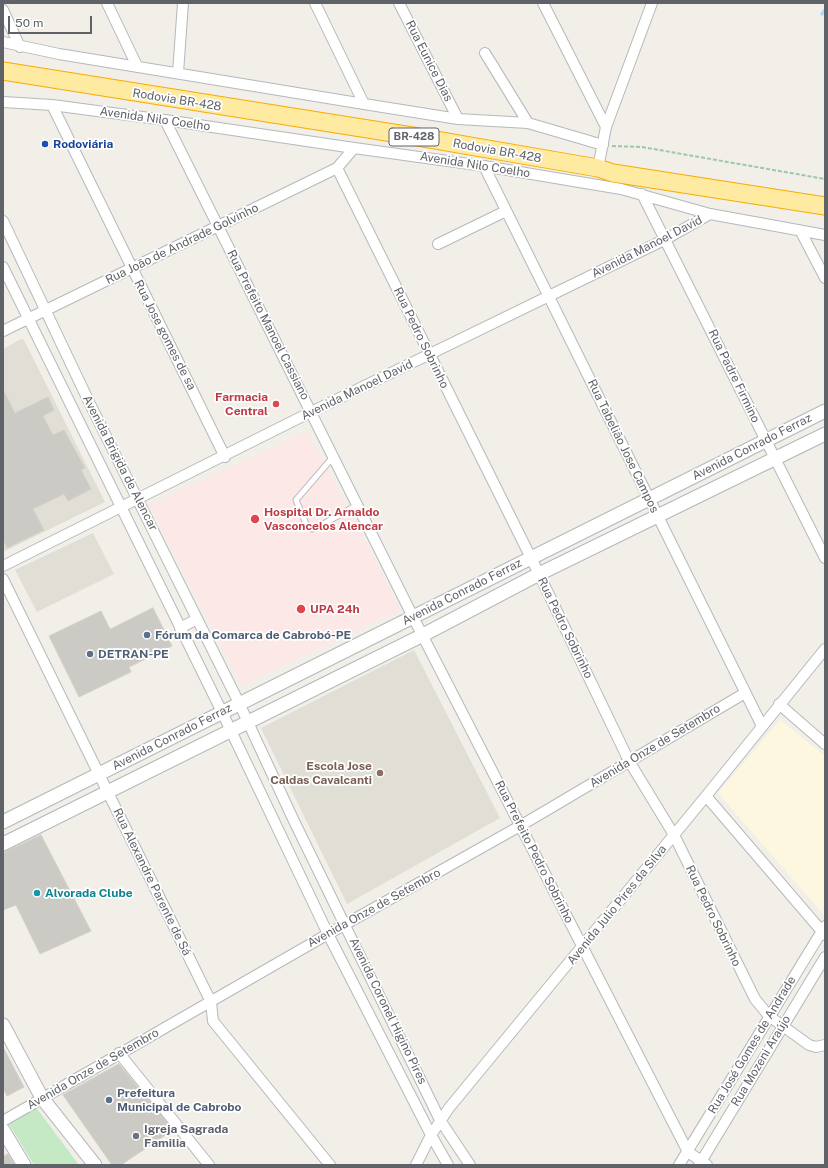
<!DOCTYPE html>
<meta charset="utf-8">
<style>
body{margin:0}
#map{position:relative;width:828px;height:1168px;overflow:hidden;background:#f1efe8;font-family:"Public Sans",sans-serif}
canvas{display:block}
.frame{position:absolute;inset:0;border:4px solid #5f6368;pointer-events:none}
.scale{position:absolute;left:8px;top:16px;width:84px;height:18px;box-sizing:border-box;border:2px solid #5f6368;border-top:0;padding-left:5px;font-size:12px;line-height:14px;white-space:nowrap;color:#5f6368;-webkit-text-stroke:3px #fff;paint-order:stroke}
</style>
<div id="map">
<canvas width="828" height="1168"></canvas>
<div class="frame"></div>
<div class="scale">50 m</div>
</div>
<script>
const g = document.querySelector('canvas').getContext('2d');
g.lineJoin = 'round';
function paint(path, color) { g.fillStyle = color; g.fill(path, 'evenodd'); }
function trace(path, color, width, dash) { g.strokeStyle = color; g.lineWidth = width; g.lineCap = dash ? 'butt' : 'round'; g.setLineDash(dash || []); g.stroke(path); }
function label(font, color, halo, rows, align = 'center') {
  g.font = font + ' "Public Sans",sans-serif'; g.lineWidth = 3.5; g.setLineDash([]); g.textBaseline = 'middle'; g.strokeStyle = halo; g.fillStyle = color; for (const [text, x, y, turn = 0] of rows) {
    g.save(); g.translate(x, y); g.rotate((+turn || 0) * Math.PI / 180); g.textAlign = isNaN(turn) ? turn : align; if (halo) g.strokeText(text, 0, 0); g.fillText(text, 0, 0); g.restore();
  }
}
paint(new Path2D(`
 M780,720L825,756V916L718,793Z`), '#fef7e0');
paint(new Path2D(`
 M21,339L24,340L105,502L3,552V349Z
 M93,533L114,574L37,612L15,570Z
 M414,650L500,818L347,904L261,728Z`), '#e1ded6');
paint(new Path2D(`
 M307,432L361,533L400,610L242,685L149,505Z`), '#fce8e6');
paint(new Path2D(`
 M35,1106L79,1165H34L9,1124Z`), '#c5e8c5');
trace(new Path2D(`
 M822,14L825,10`), '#aadaff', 3.5);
const building = new Path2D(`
 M3,390L15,413L48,397L54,410L43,416L53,435L64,430L85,468L81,470L91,489L68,501L64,494L33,509L44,530L7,548L3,539Z
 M153,608L172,646L129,667L131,672L79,697L49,636L101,611L110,629Z
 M41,835L91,931L40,954L16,905L3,910V853Z
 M3,1047L24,1087L7,1096L3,1088Z
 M119,1064L173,1130L121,1165H112L63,1095Z
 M8,1154L15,1165H3V1157Z`);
paint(building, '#cccac5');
trace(building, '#d6d1c6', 1);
const service = new Path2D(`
 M333,457L296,500L307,526L312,529L318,527L357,505`);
const minor = new Path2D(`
 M107,3L137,66
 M315,3L364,104
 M399,3L458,119
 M543,3L606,127
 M3,10L20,47
 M3,42L59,54L364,104L458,119L528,123L603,145
 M485,53L528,123
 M178,73L183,3
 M3,102L52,105L165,120L354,148L484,166L621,189L710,214L825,235
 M52,105L225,457
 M165,120L413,617L688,1152L707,1165
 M484,166L762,726
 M337,168L539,574L629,761L674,835L755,999L769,1016L809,1045L816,1047L825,1045
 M598,168L606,127L652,3
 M642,194L825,558
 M3,221L90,404L239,703L294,821L440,1120L470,1165
 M801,232L825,278
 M438,244L506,211
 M3,267L222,712L328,934L431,1135L448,1165
 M3,331L337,168L354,148
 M3,566L311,412L666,239L710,214
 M3,579L211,1002L213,1021L330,1165
 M180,628L197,619
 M779,704L825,744
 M706,796L825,935
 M119,1053L209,1165
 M3,1121L328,934L520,826L745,693
 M416,1165L431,1135L449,1108L706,796L825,649
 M679,1165L825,926
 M699,1165L825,957`);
const tertiary = new Path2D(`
 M3,822L825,411
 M3,844L423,635L539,574L825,434
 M3,1025L42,1098L95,1165
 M3,1130L24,1165`);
const trunk = new Path2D(`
 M3,71L412,136L598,168L613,173L825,206`);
trace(service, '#b5b8bc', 7);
trace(minor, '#b5b8bc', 12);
trace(tertiary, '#b5b8bc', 15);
trace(trunk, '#f9ab00', 19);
trace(new Path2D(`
 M612,146L642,147L825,179`), '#9cc7a9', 2, [4, 2]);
trace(service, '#fff', 5);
trace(minor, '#fff', 10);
trace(tertiary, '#fff', 13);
trace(trunk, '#feeaa1', 17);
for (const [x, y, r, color] of [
 [45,144,4,"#1a4fb4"],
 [276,404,4,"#e0444e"],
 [255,519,5,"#e0444e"],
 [301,609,5,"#e0444e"],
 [147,635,4,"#5c6f8a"],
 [90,654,4,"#5c6f8a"],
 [380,773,4,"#8d6e63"],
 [37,893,4,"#0f9aa8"],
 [109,1100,4,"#5c6f8a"],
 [136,1136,4,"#6b7280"]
]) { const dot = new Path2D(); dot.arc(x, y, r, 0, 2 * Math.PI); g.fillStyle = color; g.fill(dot); trace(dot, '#fff', 1.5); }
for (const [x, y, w] of [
 [414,137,50]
]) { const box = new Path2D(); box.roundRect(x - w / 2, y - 9, w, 18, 3); g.fillStyle = '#fff'; g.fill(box); trace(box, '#5f6368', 1); }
label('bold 11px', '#5f6368', null, [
 ["BR-428",414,137]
]);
label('12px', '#5f6368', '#fff', [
 ["Rua Eunice Dias",429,61,63],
 ["Rodovia BR-428",177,100,9],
 ["Avenida Nilo Coelho",155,119,8],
 ["Rodovia BR-428",497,151,10],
 ["Avenida Nilo Coelho",475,165,9],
 ["Rua João de Andrade Golvinho",182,244,-26],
 ["Avenida Manoel David",647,247,-27],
 ["Rua Prefeito Manoel Cassiano",268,325,63],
 ["Rua Jose gomes de sa",165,335,63],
 ["Rua Pedro Sobrinho",421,338,64],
 ["Rua Padre Firmino",734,376,64],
 ["Avenida Manoel David",357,390,-26],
 ["Rua Tabelião Jose Campos",623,446,64],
 ["Avenida Conrado Ferraz",752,447,-27],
 ["Avenida Brigida de Alencar",120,463,63],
 ["Avenida Conrado Ferraz",462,592,-27],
 ["Rua Pedro Sobrinho",565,628,64],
 ["Avenida Conrado Ferraz",172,737,-27],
 ["Avenida Onze de Setembro",655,746,-31],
 ["Rua Prefeito Pedro Sobrinho",534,852,63],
 ["Rua Alexandre Parente de Sá",152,882,64],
 ["Avenida Julio Pires da Silva",617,905,-51],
 ["Avenida Onze de Setembro",374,908,-29],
 ["Rua Pedro Sobrinho",713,916,64],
 ["Avenida Coronel Higino Pires",388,1011,64],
 ["Rua José Gomes de Andrade",752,1045,-59],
 ["Rua Mozeni Araújo",761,1061,-59],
 ["Avenida Onze de Setembro",93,1069,-30]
]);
label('bold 12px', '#164399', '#fff', [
 ["Rodoviária",53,144]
], 'left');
label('bold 12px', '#be3a42', '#fff', [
 ["Farmacia",268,397,"right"],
 ["Central",268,411,"right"],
 ["Hospital Dr. Arnaldo",264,512],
 ["Vasconcelos Alencar",264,526],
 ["UPA 24h",310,609]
], 'left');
label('bold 12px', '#4e5e75', '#fff', [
 ["Fórum da Comarca de Cabrobó-PE",155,635],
 ["DETRAN-PE",98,654],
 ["Prefeitura",117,1093],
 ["Municipal de Cabrobo",117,1107]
], 'left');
label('bold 12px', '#785e54', '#fff', [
 ["Escola Jose",372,766],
 ["Caldas Cavalcanti",372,780]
], 'right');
label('bold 12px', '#0d838f', '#fff', [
 ["Alvorada Clube",45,893]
], 'left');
label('bold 12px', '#5b616d', '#fff', [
 ["Igreja Sagrada",144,1129],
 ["Familia",144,1143]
], 'left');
</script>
